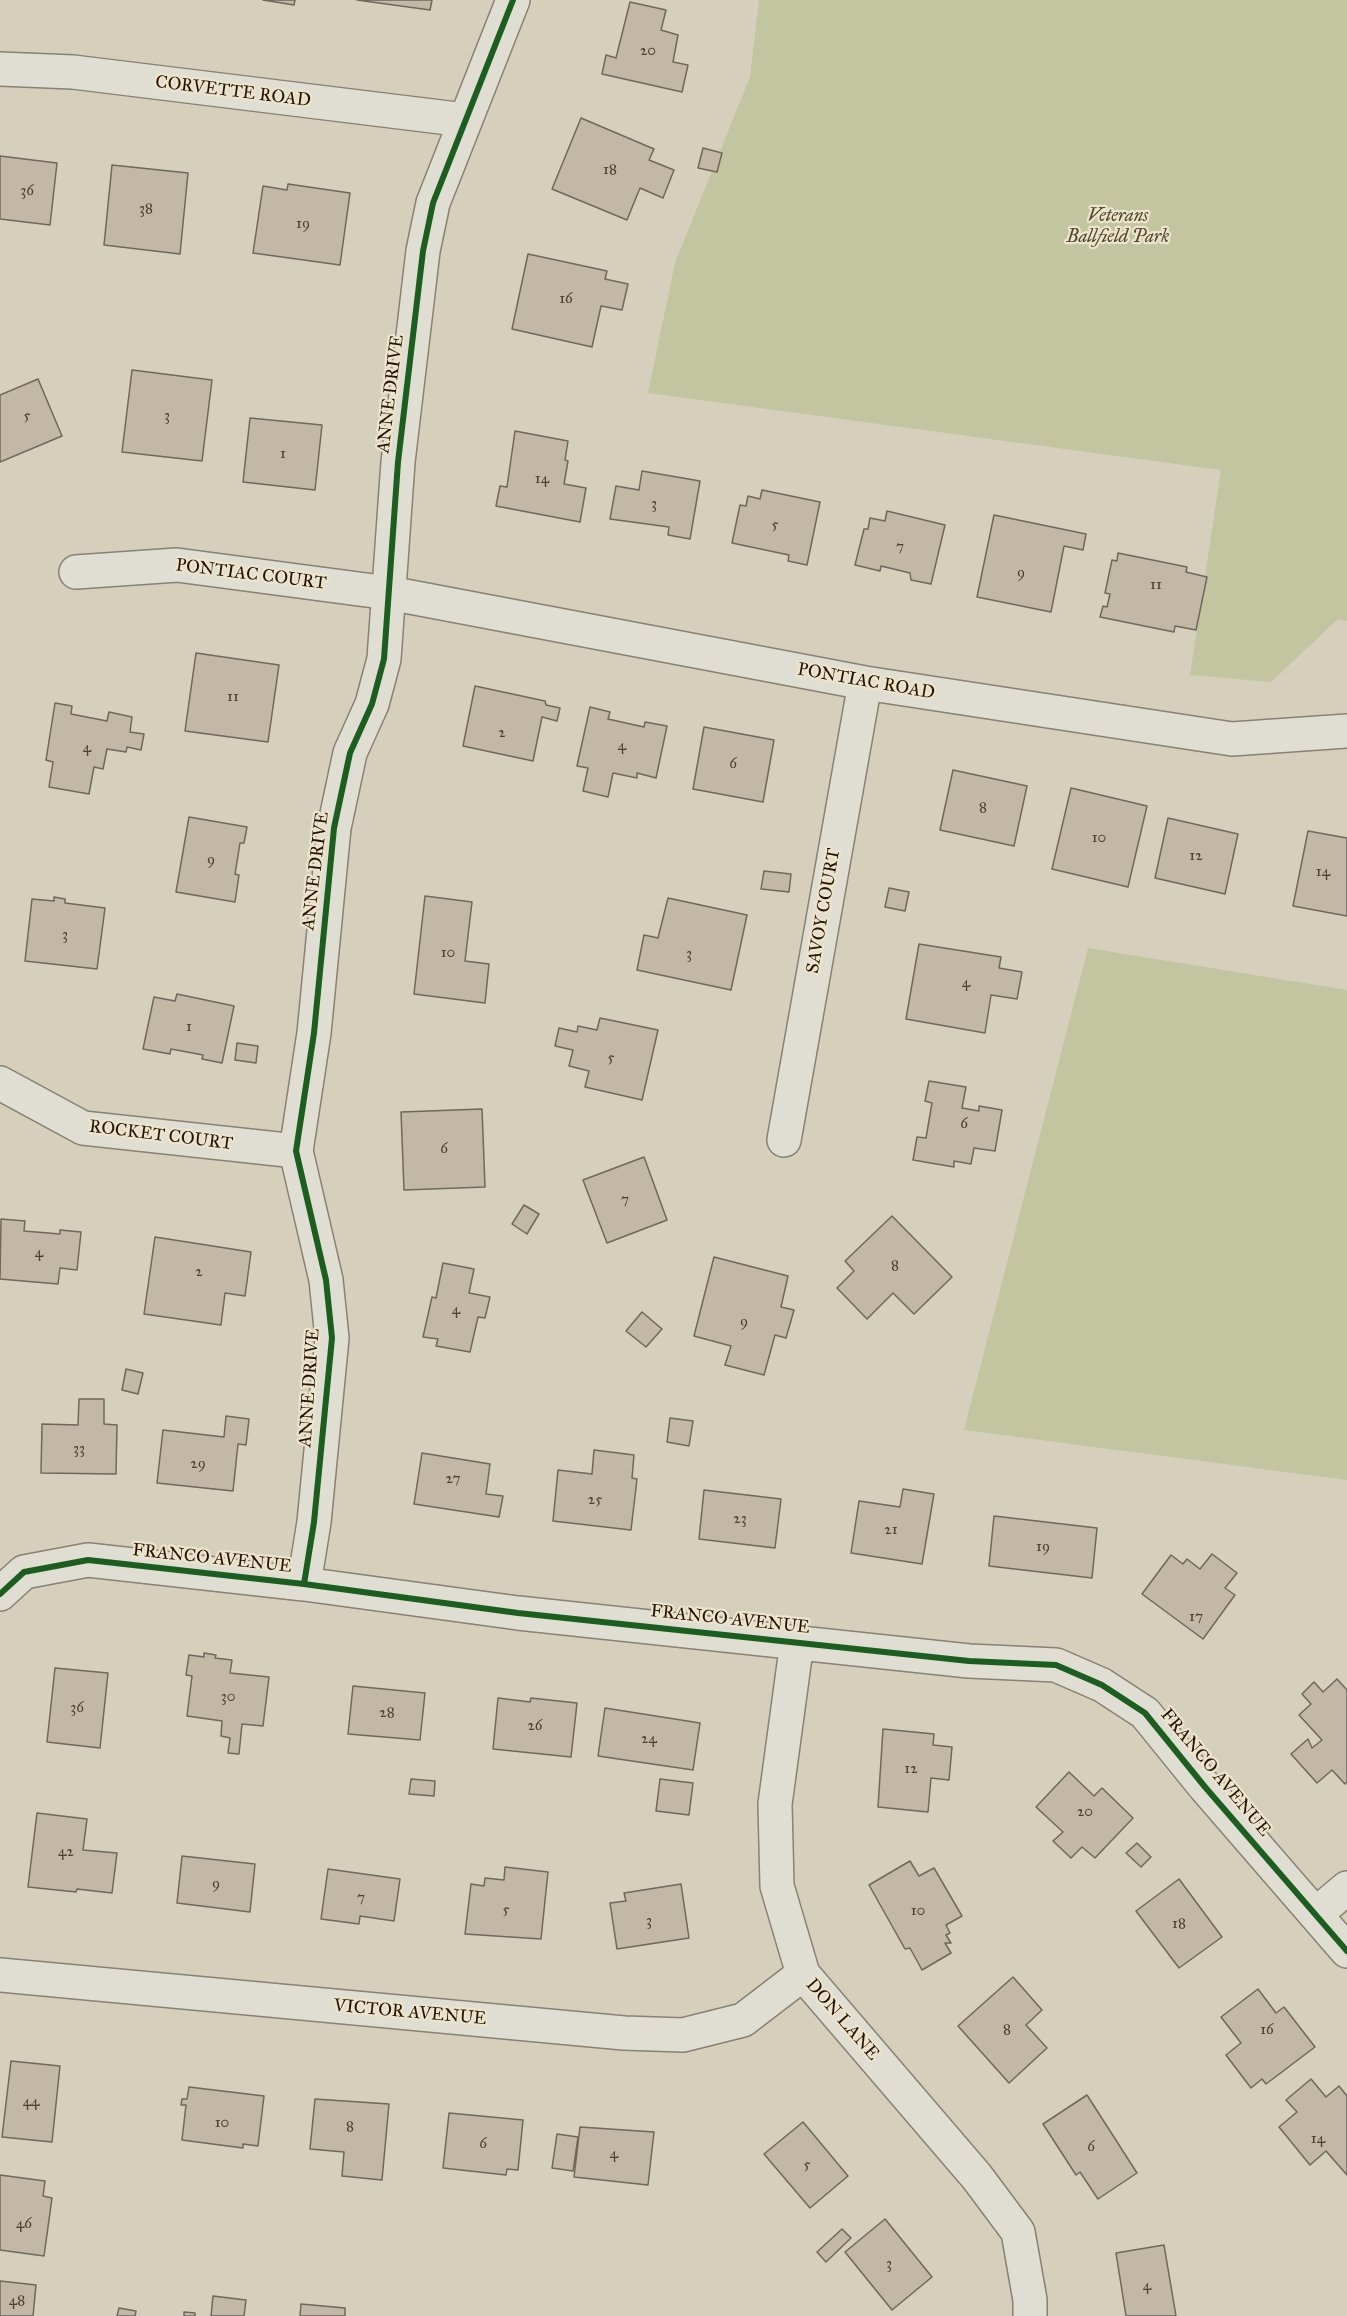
<!DOCTYPE html>
<style>
body{margin:0}
canvas{display:block;background:#d6cfbb}
</style>
<canvas width="1347" height="2316"></canvas>
<script>
const g = document.querySelector('canvas').getContext('2d');
g.lineJoin = 'round';
function paint(path, color) { g.fillStyle = color; g.fill(path, 'evenodd'); }
function trace(path, color, width, dash) { g.strokeStyle = color; g.lineWidth = width; g.lineCap = dash ? 'butt' : 'round'; g.setLineDash(dash || []); g.stroke(path); }
function label(font, color, halo, rows, align = 'center') {
  g.font = font + ' "IM FELL Great Primer",serif'; g.lineWidth = 4.5; g.setLineDash([]); g.textBaseline = 'middle'; g.strokeStyle = halo; g.fillStyle = color; for (const [text, x, y, turn = 0] of rows) {
    g.save(); g.translate(x, y); g.rotate((+turn || 0) * Math.PI / 180); g.textAlign = isNaN(turn) ? turn : align; if (halo) g.strokeText(text, 0, 0); g.fillText(text, 0, 0); g.restore();
  }
}
paint(new Path2D(`
 M759,0H1347V621L1338,619L1271,682L1190,675L1221,470L648,393L675,263L750,77Z
 M1088,948L1347,990V1480L964,1430Z`), '#c3c5a1');
const building = new Path2D(`
 M263,0H295L294,5Z
 M357,0H432L430,10Z
 M630,2L666,10L661,30L678,35L673,62L688,65L682,92L602,74L606,55L616,58Z
 M581,118L654,149L649,160L674,170L663,198L640,188L627,220L552,189Z
 M703,148L722,153L717,172L698,168Z
 M0,156L57,163L50,225L0,219Z
 M112,165L188,173L180,254L104,245Z
 M288,184L350,193L340,265L253,253L263,186L287,190Z
 M528,254L607,271L605,279L628,284L622,310L601,306L592,347L512,329Z
 M132,370L212,380L202,461L122,452Z
 M38,379L62,436L0,462V395Z
 M250,418L322,425L315,490L243,482Z
 M515,431L568,441L565,460L568,461L564,484L586,488L580,522L496,506L500,486L507,487Z
 M642,471L700,481L690,539L668,535L669,527L610,519L616,486L639,490Z
 M762,490L820,502L807,565L788,561L789,555L732,543L740,505L746,506L748,496L760,499Z
 M887,511L945,525L931,584L911,580L910,573L881,566L880,571L855,565L864,529H868L870,518L885,521Z
 M994,515L1086,534L1083,550L1064,546L1051,612L977,597Z
 M1118,553L1187,567L1186,572L1207,577L1196,630L1175,626L1174,632L1100,617L1103,606L1107,607L1110,594L1105,593L1112,560L1117,561Z
 M196,653L279,665L268,742L185,731Z
 M475,686L545,701L546,705L560,708L557,721L542,717L533,761L463,746Z
 M55,703L72,706L71,714L107,721L109,712L132,717L130,732L144,734L141,750L127,747L126,752L107,749L103,769L94,767L89,794L49,787L53,762L46,760Z
 M590,707L610,712L608,719L644,727L645,722L667,726L656,778L637,773V778L613,773L608,797L583,791L588,768L577,766Z
 M704,727L774,740L763,802L693,789Z
 M953,770L1027,786L1014,846L940,830Z
 M1071,788L1147,806L1128,887L1052,869Z
 M189,817L247,827L244,843H240L235,874L239,875L235,902L176,892Z
 M1168,818L1238,834L1225,894L1155,878Z
 M1308,831L1347,838V916L1293,906Z
 M764,871L791,874L789,892L761,889Z
 M889,888L909,892L905,911L885,907Z
 M425,896L472,902L465,961L489,964L485,1003L414,994Z
 M54,897L65,899V903L105,908L97,969L25,961L32,899L54,901Z
 M668,898L747,915L731,990L637,970L644,935L658,938Z
 M919,944L1001,957L999,968L1022,972L1017,999L991,995L985,1033L906,1019Z
 M177,994L234,1006L222,1063L202,1059L203,1055L171,1049L170,1054L143,1049L154,997L175,1001Z
 M600,1018L658,1030L642,1100L585,1087L589,1071L569,1066L573,1050L555,1046L559,1028L577,1032L578,1026L597,1030Z
 M237,1043L258,1046L256,1063L235,1060Z
 M929,1081L966,1087L962,1108L979,1111V1106L1002,1110L995,1151L974,1148L971,1164L954,1161V1167L913,1160L917,1137L926,1138L932,1103L925,1101Z
 M482,1109L485,1187L404,1190L401,1112Z
 M644,1157L667,1220L607,1243L583,1180Z
 M524,1205L539,1214L527,1234L512,1224Z
 M892,1216L952,1277L914,1314L893,1293L867,1319L837,1288L854,1271L845,1261Z
 M1,1219L25,1221L24,1231L60,1234V1230L81,1232L77,1270L60,1268L58,1284L0,1279Z
 M155,1237L251,1252L245,1296L225,1293L221,1325L144,1314Z
 M714,1257L788,1276L781,1307L794,1310L786,1338L775,1335L764,1375L725,1365L731,1346L694,1336Z
 M443,1263L474,1269L469,1293L490,1297L485,1318L478,1317L470,1352L436,1346L438,1339L423,1337L432,1297L436,1298Z
 M642,1312L662,1329L646,1347L626,1331Z
 M126,1369L143,1373L138,1394L122,1390Z
 M79,1399H104V1424L117,1425L116,1474L41,1473L42,1424L78,1425Z
 M226,1416L249,1419L246,1445L238,1444L233,1491L157,1483L163,1430L224,1437Z
 M670,1418L693,1421L689,1446L667,1442Z
 M594,1450L634,1455L632,1478L637,1479L631,1530L553,1521L558,1470L592,1474Z
 M422,1453L490,1464L486,1494L503,1496L499,1517L414,1504Z
 M903,1489L934,1494L922,1564L851,1553L859,1501L900,1507Z
 M704,1490L781,1499L775,1548L699,1539Z
 M994,1516L1097,1528L1092,1578L989,1566Z
 M1212,1554L1237,1573L1225,1588L1235,1595L1203,1639L1142,1594L1171,1555L1183,1564L1187,1559L1200,1569Z
 M204,1653L216,1655L215,1658L232,1660L230,1673L269,1677L263,1726L242,1724L239,1754L228,1753L230,1738L221,1736L222,1721L187,1716L192,1676L186,1675L189,1655L204,1657Z
 M55,1668L108,1673L100,1748L47,1742Z
 M1337,1679L1347,1690V1782L1345,1784L1332,1770L1317,1783L1291,1754L1308,1739L1312,1748L1322,1740L1299,1715L1311,1704L1302,1694L1314,1682L1323,1692Z
 M353,1686L425,1693L420,1740L348,1734Z
 M498,1698L530,1702L531,1698L577,1703L571,1757L493,1749Z
 M605,1708L700,1723L693,1770L598,1756Z
 M883,1729L934,1734L933,1745L952,1747L949,1780L931,1778L928,1812L878,1807Z
 M1069,1772L1094,1796L1102,1788L1133,1818L1095,1858L1082,1847L1071,1858L1053,1841L1063,1832L1036,1807Z
 M411,1779L435,1781L434,1796L409,1794Z
 M660,1779L693,1783L689,1815L656,1811Z
 M37,1813L87,1819L83,1850L117,1853L112,1893L77,1889L76,1892L28,1887Z
 M1137,1843L1151,1857L1141,1867L1126,1853Z
 M182,1856L255,1864L250,1912L177,1903Z
 M910,1861L919,1876L934,1868L962,1916L946,1925L950,1933L946,1935L951,1943H945L951,1953L922,1970L910,1948L905,1949L869,1885Z
 M505,1867L548,1872L541,1939L465,1934L471,1884L484,1886L485,1878L504,1880Z
 M328,1869L400,1879L394,1921L360,1916L359,1924L321,1919Z
 M1179,1879L1222,1937L1179,1968L1136,1911Z
 M681,1884L689,1938L617,1949L610,1903L626,1901L624,1893Z
 M1013,1977L1042,2010L1026,2025L1047,2048L1009,2083L958,2026Z
 M1258,1989L1276,2013L1284,2007L1315,2047L1266,2084L1262,2079L1251,2088L1226,2055L1241,2043L1221,2017Z
 M11,2061L60,2066L52,2142L2,2137Z
 M1311,2079L1326,2097L1339,2086L1347,2096V2175L1326,2151L1310,2165L1279,2127L1297,2112L1286,2100Z
 M189,2087L264,2096L258,2146L243,2144V2148L182,2140L186,2105H181L182,2099H187Z
 M1087,2095L1137,2173L1098,2199L1080,2172L1076,2175L1043,2124Z
 M315,2099L389,2104L382,2180L342,2176L344,2152L310,2149Z
 M449,2113L523,2120L518,2170L507,2169L506,2175L443,2168Z
 M803,2122L848,2176L810,2208L764,2154Z
 M580,2127L654,2132L648,2185L574,2177Z
 M557,2134L578,2137L573,2171L552,2168Z
 M0,2175L45,2181L43,2196L52,2198L44,2256L0,2250Z
 M885,2219L932,2277L892,2310L845,2252Z
 M842,2229L851,2238L826,2262L817,2252Z
 M1164,2245L1176,2316H1126L1116,2253Z
 M0,2281L36,2285L33,2316H0Z
 M213,2296L246,2300L244,2316H211Z
 M301,2304L345,2308V2316H300Z
 M119,2308L136,2311L135,2316H117Z
 M184,2312L195,2313V2316H184Z`);
paint(building, '#c3b7a6');
trace(building, '#6f685b', 1.5);
const minor = new Path2D(`
 M0,69L73,72L465,120
 M76,572L177,565L389,593L865,683L1232,739L1347,731
 M0,1083L83,1128L296,1151
 M784,1140L865,683
 M304,1584L314,1522L332,1338L326,1280L296,1151L314,1033L334,828L350,753L372,704L384,659L398,462L423,251L433,203L513,0
 M0,1594L24,1572L88,1560L304,1584L518,1613L969,1661L1056,1665L1102,1685L1145,1713L1205,1787L1347,1951
 M797,1642L775,1804L777,1886L803,1974L977,2177L1018,2232L1030,2300V2316
 M1316,1914L1347,1888
 M0,1975L624,2033L683,2035L743,2020L803,1974`);
trace(minor, '#888174', 36);
trace(minor, '#e0ddd2', 33);
trace(new Path2D(`
 M304,1584L314,1522L332,1338L326,1280L296,1151L314,1033L334,828L350,753L372,704L384,659L398,462L423,251L433,203L513,0
 M0,1594L24,1572L88,1560L304,1584L518,1613L969,1661L1056,1665L1102,1685L1145,1713L1205,1787L1347,1951`), '#1b5e20', 6);
label('15px', '#4e3e2a', null, [
 ["20",648,51],
 ["18",610,170],
 ["36",27,191],
 ["38",146,209],
 ["19",303,224],
 ["16",566,299],
 ["5",27,416],
 ["3",167,416],
 ["1",283,454],
 ["14",542,479],
 ["3",654,504],
 ["5",775,525],
 ["7",900,547],
 ["9",1021,573],
 ["11",1156,585],
 ["11",233,697],
 ["2",502,733],
 ["4",622,746],
 ["4",87,748],
 ["6",733,764],
 ["8",983,808],
 ["10",1099,838],
 ["12",1196,856],
 ["9",211,860],
 ["14",1323,872],
 ["3",65,935],
 ["10",448,953],
 ["3",689,954],
 ["4",966,983],
 ["1",189,1027],
 ["5",611,1058],
 ["6",964,1124],
 ["6",444,1149],
 ["7",625,1200],
 ["4",39,1253],
 ["8",895,1266],
 ["2",199,1272],
 ["4",456,1310],
 ["9",744,1322],
 ["33",79,1449],
 ["29",198,1464],
 ["27",453,1479],
 ["25",595,1500],
 ["23",740,1519],
 ["21",891,1530],
 ["19",1043,1547],
 ["17",1196,1617],
 ["30",228,1697],
 ["36",77,1708],
 ["28",387,1713],
 ["26",535,1726],
 ["24",649,1739],
 ["12",911,1769],
 ["20",1085,1812],
 ["42",66,1852],
 ["9",216,1884],
 ["7",361,1898],
 ["5",506,1910],
 ["10",918,1911],
 ["3",649,1921],
 ["18",1179,1924],
 ["8",1007,2030],
 ["16",1267,2030],
 ["44",31,2102],
 ["10",222,2123],
 ["8",350,2127],
 ["14",1318,2139],
 ["6",483,2144],
 ["6",1091,2147],
 ["4",614,2154],
 ["5",807,2165],
 ["46",24,2224],
 ["3",889,2264],
 ["4",1147,2286],
 ["48",17,2301]
]);
label('18px', '#261400', '#ece4cc', [
 ["CORVETTE ROAD",233,92,7],
 ["ANNE DRIVE",391,394,-83],
 ["PONTIAC COURT",251,575,7],
 ["PONTIAC ROAD",866,682,10],
 ["ANNE DRIVE",316,871,-83],
 ["SAVOY COURT",824,911,-80],
 ["ROCKET COURT",161,1136,7],
 ["ANNE DRIVE",310,1388,-86],
 ["FRANCO AVENUE",212,1559,6],
 ["FRANCO AVENUE",730,1620,6],
 ["FRANCO AVENUE",1215,1773,50],
 ["VICTOR AVENUE",410,2013,5],
 ["DON LANE",842,2020,49]
]);
label('italic 18px', '#50472a', '#ece4cc', [
 ["Veterans",1118,217],
 ["Ballfield Park",1118,238]
]);
</script>
